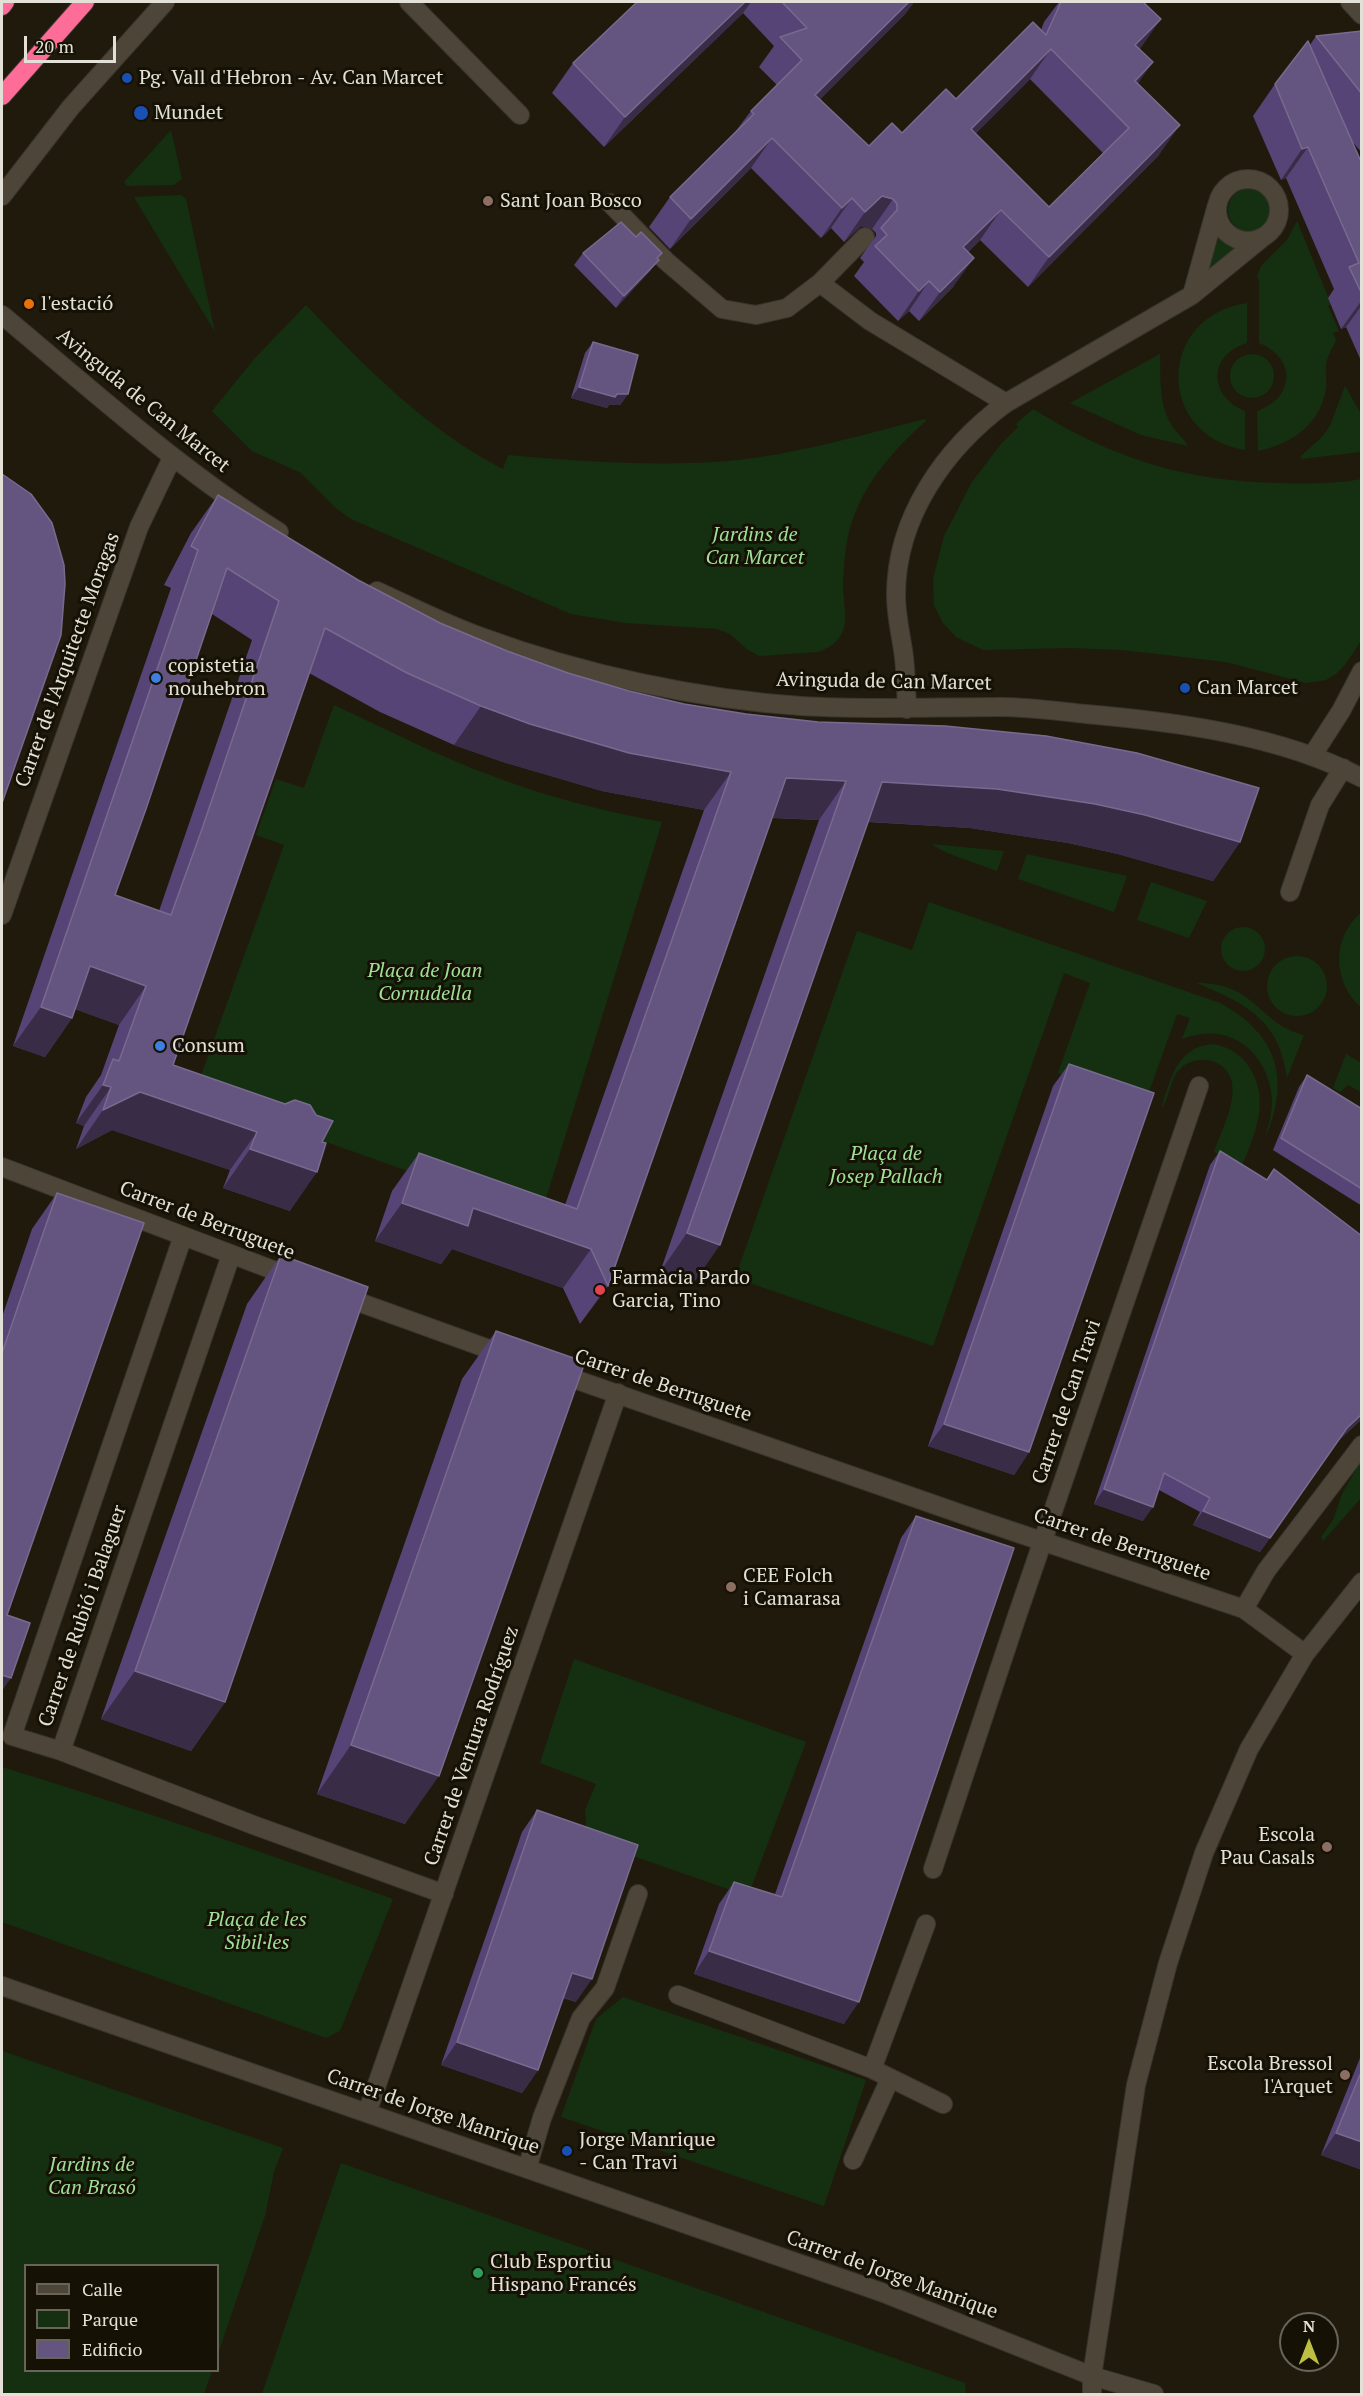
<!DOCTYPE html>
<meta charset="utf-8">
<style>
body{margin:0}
#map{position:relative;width:1363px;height:2396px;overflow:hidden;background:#201a0d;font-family:"PT Serif",serif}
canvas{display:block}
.frame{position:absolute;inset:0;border:3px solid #e3e0d7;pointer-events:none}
.legend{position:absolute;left:24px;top:2264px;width:195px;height:108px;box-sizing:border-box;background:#161105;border:2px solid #686459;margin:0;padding:8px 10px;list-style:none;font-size:18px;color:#e3e0d7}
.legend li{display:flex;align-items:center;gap:12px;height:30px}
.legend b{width:30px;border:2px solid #686459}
.north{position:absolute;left:1279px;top:2312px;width:60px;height:60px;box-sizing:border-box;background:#161105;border:2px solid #686459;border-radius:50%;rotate:0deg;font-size:16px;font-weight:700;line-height:24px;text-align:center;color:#e3e0d7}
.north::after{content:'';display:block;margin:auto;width:21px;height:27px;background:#bebf42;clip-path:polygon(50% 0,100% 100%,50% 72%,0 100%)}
.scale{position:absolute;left:24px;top:36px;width:92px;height:27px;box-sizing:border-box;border:3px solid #e3e0d7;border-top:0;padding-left:8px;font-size:18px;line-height:21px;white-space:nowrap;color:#e3e0d7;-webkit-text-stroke:4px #161105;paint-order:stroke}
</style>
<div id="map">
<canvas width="1363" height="2396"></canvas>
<div class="frame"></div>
<ul class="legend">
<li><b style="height:8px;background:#4d4638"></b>Calle</li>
<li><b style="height:16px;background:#143011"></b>Parque</li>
<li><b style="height:16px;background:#645580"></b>Edificio</li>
</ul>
<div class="north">N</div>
<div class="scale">20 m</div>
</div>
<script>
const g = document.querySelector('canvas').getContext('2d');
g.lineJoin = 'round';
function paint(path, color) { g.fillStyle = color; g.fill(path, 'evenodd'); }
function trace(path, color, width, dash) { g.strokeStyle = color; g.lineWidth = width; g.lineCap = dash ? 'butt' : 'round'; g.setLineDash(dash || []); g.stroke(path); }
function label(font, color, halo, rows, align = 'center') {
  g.font = font + ' "PT Serif",serif'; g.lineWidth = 6; g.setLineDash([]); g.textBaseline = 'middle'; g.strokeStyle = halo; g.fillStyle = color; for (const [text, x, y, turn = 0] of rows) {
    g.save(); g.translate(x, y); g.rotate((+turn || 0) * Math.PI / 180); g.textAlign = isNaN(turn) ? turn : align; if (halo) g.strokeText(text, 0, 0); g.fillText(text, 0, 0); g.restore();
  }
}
paint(new Path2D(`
 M171,130L182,179L174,185L127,186L124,182Z
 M1228 210a22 22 0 1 1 44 0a22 22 0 1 1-44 0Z
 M181,195L186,199L215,332L134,197Z
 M1297,221L1331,304L1328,306L1339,331L1333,333L1336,340C1333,348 1326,357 1326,366C1325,374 1327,381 1326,389C1320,425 1291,444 1258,451L1257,411C1295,398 1297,358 1259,343V280L1257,277L1261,266L1287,240Z
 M1220,236L1239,247L1208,270L1219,237Z
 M1247,303V343C1208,355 1208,396 1245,411V450C1155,435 1157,316 1247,303Z
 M306,305C364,366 428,431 503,469L508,455C577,461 645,466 714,462C785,458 857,436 925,419L926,421C893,450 862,485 850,528C845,546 844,565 843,583C843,613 856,638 818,652L759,656L748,650L730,634L717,629L626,623L571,614L351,519L337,509L301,473L252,451L212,411L255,358Z
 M1230 376a22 22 0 1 1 44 0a22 22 0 1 1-44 0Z
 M1160,354C1161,379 1158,401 1171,424C1176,432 1184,439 1188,446L1141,435L1070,403Z
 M1345,386L1361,414V452L1301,459V456L1322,437L1330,426Z
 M1033,409C1114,459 1184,481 1279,483C1306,484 1335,484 1361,479V641L1345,665L1336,674L1326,680L1306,683L1226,662L1122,650L1070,648L983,650L956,637L943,623L934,605L933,579L944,536L972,482L1001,444L1018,427L1016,424Z
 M334,705C388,730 442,758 498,778C551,798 607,812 662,822L540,1218L194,1095L284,845L256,835L276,779L304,788Z
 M931,844L1004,851L997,871L947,853Z
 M1027,854L1127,876L1114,912L1018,879Z
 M1151,882L1207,901L1189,938L1137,920Z
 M929,902L1220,1003C1279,1035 1291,1081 1264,1141C1269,1125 1274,1108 1271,1091C1263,1045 1224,1022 1182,1039L1190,1018L1177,1014L1145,1103L1058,1073L1090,983L1064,973L933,1346L735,1278L857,931L912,950Z
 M1361,913V1007C1332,983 1332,936 1361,913Z
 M1221 949a22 22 0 1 1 44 0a22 22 0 1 1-44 0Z
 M1267 986a30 30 0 1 1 60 0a30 30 0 1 1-60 0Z
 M1197,983C1257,983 1258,1024 1304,1035L1287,1078C1280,1020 1246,1004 1197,983Z
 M1214,1044C1232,1048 1242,1055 1251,1070C1270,1103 1254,1136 1241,1168L1214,1152C1223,1126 1252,1075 1212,1061C1202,1058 1188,1061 1181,1068C1169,1078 1170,1100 1161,1108C1172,1077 1176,1047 1214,1044Z
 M1346,1054L1361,1063V1092L1348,1085L1340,1092L1333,1088Z
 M1361,1461V1498L1323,1541L1321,1537L1333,1520L1342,1494Z
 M574,1659L806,1742L748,1896L587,1840L585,1810L596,1784L540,1763Z
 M2,1767C133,1807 263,1852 393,1899L340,2031L326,2038L2,1922Z
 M623,1997L866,2080L824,2206L561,2117L596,2019Z
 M2,2051L283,2148L274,2172L265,2216L218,2354V2266H26V2370L212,2371L204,2394H2Z
 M341,2163L965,2383L966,2394H262Z`), '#143011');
const minor = new Path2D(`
 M409,2L520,115
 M1350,2L1362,15
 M1217 210a31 31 0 1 1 62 0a31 31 0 1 1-62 0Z
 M2,196L71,107L165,2
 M610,203L666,261L722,309L756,315L787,308L820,283L865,237
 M820,283L870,321L1006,403
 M1192,295L1262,238
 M2,315C92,390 179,469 279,532
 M377,591C412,607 447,625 484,638C582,674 697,699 801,706C867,710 933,707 1000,707C1028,707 1057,711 1086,714C1177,722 1280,735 1362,778
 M907,709C906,689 906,669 903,650C900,631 896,614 896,595C896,517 945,448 1006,403L1192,295L1217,205
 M1312,756L1341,711L1362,671
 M1290,892L1320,805L1343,768
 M2,915L139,527L172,458
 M2,1167L294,1278
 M183,1236L12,1736L61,1751L256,1826L444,1894
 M339,1295L508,1356
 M557,1373L967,1516L1244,1609L1305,1654
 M1244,1609L1266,1571L1362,1445
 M61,1751L231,1255
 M933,1869L1017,1616L1199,1086
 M2,1986L881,2292L1092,2376L1154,2394
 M678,1995L872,2069L943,2104
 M872,2069L926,1924
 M367,2113L618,1393
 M853,2160L890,2079
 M527,2169L542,2118L581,2018L605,1988L638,1894
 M1092,2394V2376L1136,2085L1168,1963L1204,1853L1249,1749L1305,1654L1362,1582`);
const highway = new Path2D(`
 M2,6L5,2
 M2,96L85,2`);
trace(minor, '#39352f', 20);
trace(highway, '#39352f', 20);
trace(minor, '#4d4638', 18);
trace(highway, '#fd6d98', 18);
paint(new Path2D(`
 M637,2H914L905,14L820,99L869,146L902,133L956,99L1041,30L1044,22L1059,2H1143L1138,84L1159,155L1028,287L980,240L968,252L953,287L919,321L909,311L898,321L854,276L864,262L860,258L876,236V233L872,229L861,226L844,242L831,228L821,238L751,168L670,249L649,227L670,197L735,132L751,111L777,85L759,67L774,46L743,13L604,147L552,93L573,63ZM1030,79L1103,153L1049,207L975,134Z
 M1362,31V153L1351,140L1362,164V363L1346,327L1341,329L1328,298L1334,289L1286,178L1281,180L1253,116L1275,84L1310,45L1316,36Z
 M583,253L658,259L659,260L650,271L616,308L574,265Z
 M593,342L628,394L620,405H609L607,408L571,398L585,353Z
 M218,495L358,580L440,623L507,651L568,673L629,691L1240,842L1213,881L1118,854L1068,843L970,828L868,822L693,1284L660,1272L819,820L772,818L608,1286L580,1324L563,1288L452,1249L441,1264L375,1241L392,1191L419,1153L565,1205L704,810L602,791L503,762L454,745L380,712L309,673L173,1065L285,1104L290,1211L223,1188L230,1170L112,1130L76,1149L84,1126L76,1123L86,1097L101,1075L119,1025L75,1009L72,1018L45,1057L13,1046L171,588L164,585L191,533ZM212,614L252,640L159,911L115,895Z
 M1069,1064L1029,1452L1014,1475L928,1446L1053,1086Z
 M1307,1075L1362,1109V1206L1273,1150L1299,1087Z
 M1220,1151L1266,1180L1274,1169L1362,1236V1419L1337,1442L1260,1552L1193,1525L1200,1512L1159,1490L1143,1521L1094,1504L1210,1165Z
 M57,1193L7,1615L2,1691V1317L32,1229Z
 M281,1255L225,1702L191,1751L101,1719L247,1304Z
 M496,1331L405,1824L317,1794L462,1379Z
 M916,1516L844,2024L694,1974L719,1904L734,1882L775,1894L901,1538Z
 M537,1810L576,2002L563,1998L538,2070L522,2093L441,2065L522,1832Z
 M1362,2053V2170L1321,2155Z`), '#554475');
paint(new Path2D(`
 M745,2H751L743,13L604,147L625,117Z
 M909,2H914L905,14L795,125L815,95Z
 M1161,19L1140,49L1135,45Z
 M1051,49L1030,79L950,159L971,129Z
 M1153,62L1132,92L1135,81Z
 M1180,125L1159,155L1028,287L1049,257Z
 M772,138L751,168L670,249L691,219Z
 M1308,147L1286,178L1281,180L1302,149Z
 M882,196L893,199L872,229L861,226L844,242L865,212Z
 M852,198L831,228L821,238L842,208Z
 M1001,210L980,240L943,277L963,247Z
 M974,258L953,287L919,321L940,292Z
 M659,260L650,271L616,308L624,296Z
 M929,281L909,311L898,321L919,291Z
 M1362,300V305L1346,327L1341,329Z
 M579,387L628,394L620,405H609L607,408L571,398Z
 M481,706L731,772L704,810L602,791L503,762L454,745Z
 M786,778L846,781L819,820L759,817Z
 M882,782L997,789L1095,804L1145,815L1240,842L1213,881L1118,854L1068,843L970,828L855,821Z
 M90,966L146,986L119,1025L63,1005Z
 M41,1007L72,1018L45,1057L13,1046Z
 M103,1085L111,1087L84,1126L76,1123Z
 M140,1092L257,1132L230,1170L112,1130L76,1149L103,1110Z
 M250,1149L317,1172L290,1211L223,1188Z
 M402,1203L473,1208L591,1249L563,1288L452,1249L441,1264L375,1241Z
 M687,1233L720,1245L693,1284L660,1272Z
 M1362,1414V1419L1337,1442L1347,1428Z
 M944,1424L1029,1452L1014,1475L928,1446Z
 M1104,1489L1153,1507L1143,1521L1094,1504Z
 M1203,1511L1270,1538L1260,1552L1193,1525Z
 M135,1671L225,1702L191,1751L101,1719Z
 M2,1675L11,1678L2,1691Z
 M351,1745L439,1776L405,1824L317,1794Z
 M709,1951L859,2002L844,2024L694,1974Z
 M572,1973L592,1979L576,2002L556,1995Z
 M457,2042L538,2070L522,2093L441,2065Z
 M1336,2133L1362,2142V2170L1321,2155Z`), '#392c47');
const building = new Path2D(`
 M637,2H745L625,117L573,63Z
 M782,2H909L815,95L869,146L892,123L902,133L946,89L956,99L1033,22L1046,35L1061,2H1143L1161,19L1135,45L1153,62L1135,81L1180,125L1049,257L1001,210L963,247L974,258L940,292L929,281L919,291L875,246L887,235L881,228L897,210V204L893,199L882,196L865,212L852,198L842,208L772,138L691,219L670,197L754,114L751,111L802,60L780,37L807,28ZM1051,49L1129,128L1049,207L971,129Z
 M1362,31V94L1316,36Z
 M1308,41L1362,164V294L1349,267L1359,263L1308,147L1302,149L1275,84Z
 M621,222L636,237L641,232L662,253L657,258L659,260L624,296L583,253Z
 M593,342L638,355L628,394H617L615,397L579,387Z
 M2,474L31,494L52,523L64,565L65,584L61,635L2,803Z
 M218,495L358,580L440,623L507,651L568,673L629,691L684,704L746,714L818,722L945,726L1046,736L1137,753L1259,788L1240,842L1145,815L1095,804L997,789L882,782L720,1245L687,1233L846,781L786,778L608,1286L591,1249L473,1208L468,1226L402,1203L419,1153L577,1209L731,772L629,753L530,724L481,706L407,673L325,628L173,1065L285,1104L295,1100L310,1105L316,1115L333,1121L322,1142L326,1143L317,1172L250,1149L257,1132L140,1092L103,1110L111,1087L103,1085L113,1059L119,1061L146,986L90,966L72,1018L41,1007L198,550L191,546ZM227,568L279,601L202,829L171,915L115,895L146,809Z
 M1069,1064L1154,1093L1029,1452L944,1424Z
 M1307,1075L1362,1109V1189L1281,1138Z
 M1220,1151L1267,1180L1274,1169L1362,1236V1414L1347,1428L1270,1538L1203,1511L1210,1498L1164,1473L1153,1507L1104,1489Z
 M57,1193L144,1223L7,1615L30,1623L11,1678L2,1675V1353Z
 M281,1255L368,1287L225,1702L135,1671Z
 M496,1331L585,1362L439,1776L351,1745Z
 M916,1516L1014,1548L859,2002L709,1951L734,1882L782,1897Z
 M537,1810L638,1845L592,1979L572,1973L538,2070L457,2042Z
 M1362,2070V2142L1336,2133Z`);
paint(building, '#645580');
trace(building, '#786a8e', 1.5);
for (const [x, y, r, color] of [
 [127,78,6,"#1a4fb4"],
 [141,113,8,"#1a4fb4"],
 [488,201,6,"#8d6e63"],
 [29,304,6,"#e8710a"],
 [156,678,6,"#3f7fe0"],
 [1185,688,6,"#1a4fb4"],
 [160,1046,6,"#3f7fe0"],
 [600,1290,6,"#e0444e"],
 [731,1587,6,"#8d6e63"],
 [1327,1847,6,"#8d6e63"],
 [1345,2075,6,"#8d6e63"],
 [567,2151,6,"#1a4fb4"],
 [478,2273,6,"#2e9e5b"]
]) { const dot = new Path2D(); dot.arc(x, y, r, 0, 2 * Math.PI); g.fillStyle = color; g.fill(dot); trace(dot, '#161105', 2); }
label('20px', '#e3e0d7', '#161105', [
 ["Pg. Vall d'Hebron - Av. Can Marcet",139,78],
 ["Mundet",154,113],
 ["Sant Joan Bosco",500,201],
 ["l'estació",41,304],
 ["copistetia",168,666],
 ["nouhebron",168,689],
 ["Can Marcet",1197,688],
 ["Consum",172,1046],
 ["Farmàcia Pardo",612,1278],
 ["Garcia, Tino",612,1301],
 ["CEE Folch",743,1576],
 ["i Camarasa",743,1599],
 ["Escola",1315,1835,"right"],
 ["Pau Casals",1315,1858,"right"],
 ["Escola Bressol",1333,2064,"right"],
 ["l'Arquet",1333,2087,"right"],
 ["Jorge Manrique",579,2140],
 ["- Can Travi",579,2163],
 ["Club Esportiu",490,2262],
 ["Hispano Francés",490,2285]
], 'left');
label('20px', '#e3e0d7', '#161105', [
 ["Avinguda de Can Marcet",143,401,39],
 ["Carrer de l'Arquitecte Moragas",68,660,-70],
 ["Avinguda de Can Marcet",884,682,1],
 ["Carrer de Berruguete",207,1221,21],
 ["Carrer de Berruguete",663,1386,19],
 ["Carrer de Can Travi",1067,1402,-71],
 ["Carrer de Berruguete",1122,1545,19],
 ["Carrer de Rubió i Balaguer",83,1616,-71],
 ["Carrer de Ventura Rodríguez",472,1746,-71],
 ["Carrer de Jorge Manrique",433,2112,19],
 ["Carrer de Jorge Manrique",892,2275,20]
]);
label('italic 20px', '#9de096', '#161105', [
 ["Jardins de",755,535],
 ["Can Marcet",755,558],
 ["Plaça de Joan",425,971],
 ["Cornudella",425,994],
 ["Plaça de",886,1154],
 ["Josep Pallach",886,1177],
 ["Plaça de les",257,1920],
 ["Sibil·les",257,1943],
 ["Jardins de",92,2165],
 ["Can Brasó",92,2188]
]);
</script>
